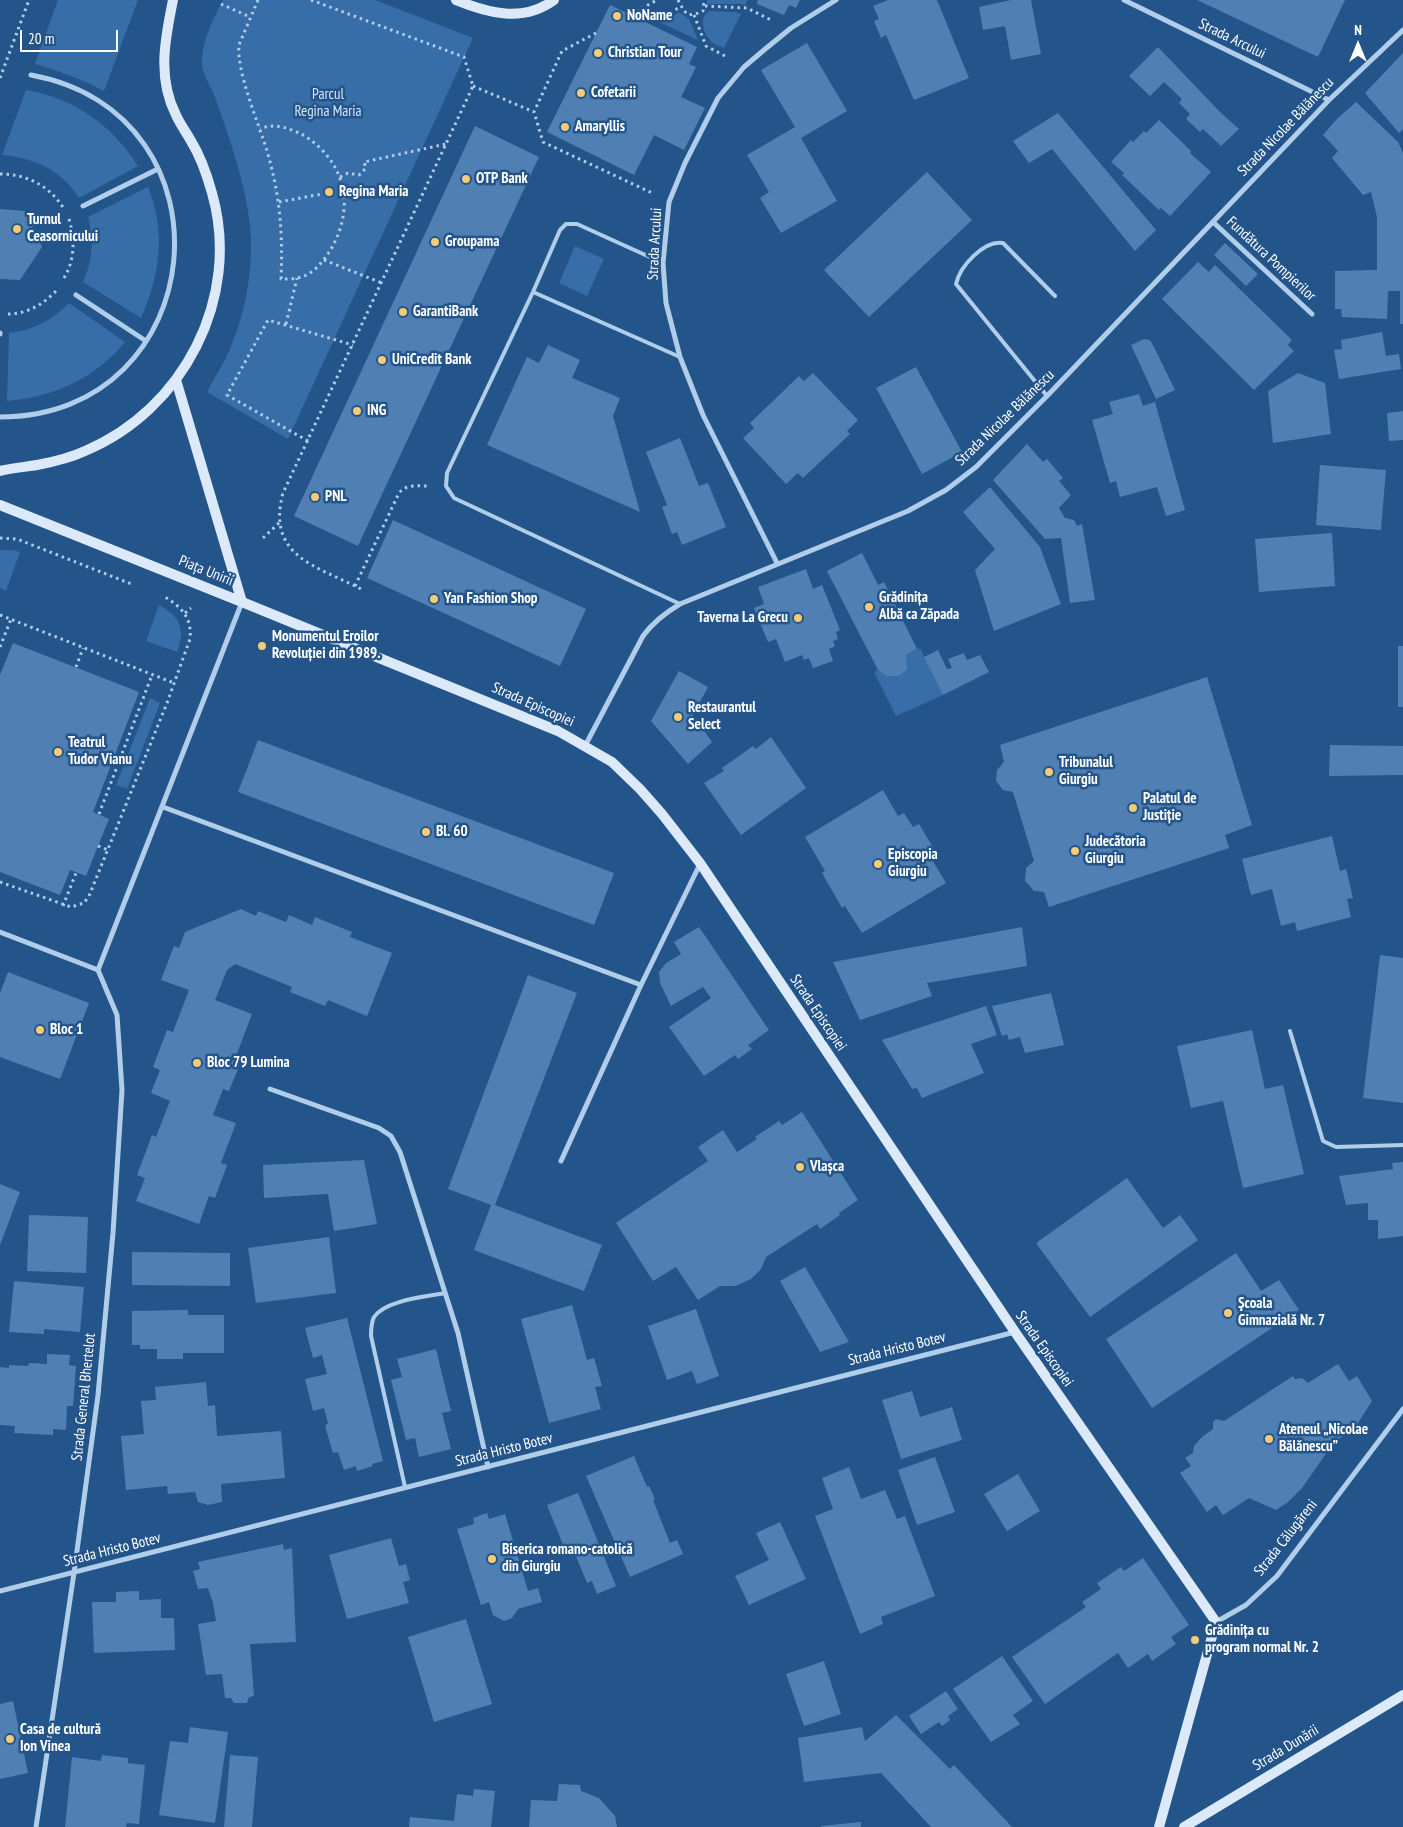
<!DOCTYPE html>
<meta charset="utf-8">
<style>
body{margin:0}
#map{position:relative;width:1403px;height:1827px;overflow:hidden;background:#23548a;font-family:"PT Sans Narrow",sans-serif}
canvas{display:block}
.north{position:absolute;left:1333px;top:20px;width:50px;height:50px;-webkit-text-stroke:4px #23548a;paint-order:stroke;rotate:0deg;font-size:14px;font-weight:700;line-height:20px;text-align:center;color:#fff}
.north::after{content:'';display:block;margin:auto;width:18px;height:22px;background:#fff;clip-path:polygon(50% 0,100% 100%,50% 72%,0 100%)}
.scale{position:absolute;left:20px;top:30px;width:98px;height:22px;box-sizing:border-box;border:2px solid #fff;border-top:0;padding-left:6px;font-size:15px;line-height:18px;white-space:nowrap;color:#fff;-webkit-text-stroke:4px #23548a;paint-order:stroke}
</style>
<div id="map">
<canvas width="1403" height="1827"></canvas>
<div class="north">N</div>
<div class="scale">20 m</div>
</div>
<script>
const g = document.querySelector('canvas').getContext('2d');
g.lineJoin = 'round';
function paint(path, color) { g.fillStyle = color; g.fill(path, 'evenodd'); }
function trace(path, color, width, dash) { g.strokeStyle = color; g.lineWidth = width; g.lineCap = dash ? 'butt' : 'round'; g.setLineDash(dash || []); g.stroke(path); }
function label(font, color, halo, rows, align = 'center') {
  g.font = font + ' "PT Sans Narrow",sans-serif'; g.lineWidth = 5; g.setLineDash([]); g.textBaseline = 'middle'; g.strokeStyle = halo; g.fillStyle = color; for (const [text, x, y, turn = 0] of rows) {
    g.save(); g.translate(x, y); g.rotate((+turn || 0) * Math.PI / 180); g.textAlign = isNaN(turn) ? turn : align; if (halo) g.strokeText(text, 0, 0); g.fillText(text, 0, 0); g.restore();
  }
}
paint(new Path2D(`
 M58,0H138L104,91C82,79 59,71 35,64Z
 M223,0H375L473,38L288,439L207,392C214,378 223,365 229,351C246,313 254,267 250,225C245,182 230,140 216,100C213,90 202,74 202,65C201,43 213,19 223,0Z
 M707,0H748L745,5L740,4H707Z
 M709,11L735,12L741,14L724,48C720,46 712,44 710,40C703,32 699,17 709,11Z
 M679,12L689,19L698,40L655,20L672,17Z
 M26,90C74,98 112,125 138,166L79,198C62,170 34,158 2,155Z
 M148,187C166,231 160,276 141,318L83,282C93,261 94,239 88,217Z
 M575,246L604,259L587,296L559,283Z
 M69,303L125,342C95,379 53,397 7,401L9,333C34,330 52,320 69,303Z
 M0,550H13L20,552L6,591L0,588Z
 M159,605C180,616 186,629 177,652L146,641Z
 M920,648L943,695L896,716L874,672L878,670C889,678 895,677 906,670V655Z
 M150,698L160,703L127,789L116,785Z`), '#376ea7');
paint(new Path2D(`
 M758,0H800L796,8L789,5L784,15L757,4Z
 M888,0H937L969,78L914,100L886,35L881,38L874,21L879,19L873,6Z
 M1011,0H1031L1041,54L1011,60L1005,26L983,30L979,7Z
 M1197,0H1345L1318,57Z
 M610,5L697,47L689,64L696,67L681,97L705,108L684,150L654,135L634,175L547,132Z
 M807,43L847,111L801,138L837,201L781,233L760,198L769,192L747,155L795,127L761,70Z
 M1158,47L1220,112L1239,129L1221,146L1203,129L1200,132L1186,119L1190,114L1179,103L1182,99L1164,82L1150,96L1129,76Z
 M1403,53V129L1399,133L1365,93Z
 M1356,102L1398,142L1403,153V324H1400V291H1388L1387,319L1342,317L1341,309H1335V271L1377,270V217L1371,192L1363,195L1332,158L1338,151L1323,135L1337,119Z
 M1058,113L1156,230L1135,251L1052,149L1029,163L1013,141Z
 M1159,120L1191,151L1190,153L1211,172L1170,216L1161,208L1159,210L1122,175L1124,173L1111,162L1131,140L1133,142L1144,131L1146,133Z
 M475,126L539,157L358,546L294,516Z
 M927,172L972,220L869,317L824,270Z
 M0,209L25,211L42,247L20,280L0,279Z
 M1225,243L1258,274L1246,286L1214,255Z
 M1198,262L1209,272L1215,265L1292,340L1288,345L1294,351L1254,390L1162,299Z
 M1382,332L1386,356L1399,354L1401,369L1339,379L1334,350L1342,349L1341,340Z
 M1144,339L1150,340L1154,347L1175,390L1156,399L1131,345Z
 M548,345L580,360L572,378L620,398L613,416L640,512L487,445L527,357L539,363Z
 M916,367L962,452L922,474L876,388Z
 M813,373L858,420L847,431L850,434L803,478L798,473L786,484L743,438L754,428L750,423L799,376L804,381Z
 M1298,373L1325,383L1331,434L1273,443L1268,391Z
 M1139,394L1143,406L1155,402L1185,510L1166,516L1157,487L1120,497L1116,481L1110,483L1092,420L1113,414L1109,402Z
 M1403,411V440L1389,441L1387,413Z
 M680,438L699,486L708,483L726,527L682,545L677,532L672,534L662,507L667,505L646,452Z
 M1027,444L1043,462L1047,459L1063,478L1059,481L1071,495L1059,508L1065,518L1074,520L1077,526L1082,524L1095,600L1070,603L1061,538L1045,539L993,480Z
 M1320,465L1386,470L1381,530L1316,525Z
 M990,487L1040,547L1061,604L994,631L975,570L995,549L963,512Z
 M393,520L586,609L560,666L367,578Z
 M1332,533L1335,586L1259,592L1255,539Z
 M862,553L878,585L884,582L917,649L906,655L907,670L898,676H887L878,670L827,571Z
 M806,569L813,589L822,585L840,630L836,632L838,639L833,641L835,646L829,649L833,661L813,668L809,658L804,660L802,655L785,662L776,639L768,642L754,608L764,604L758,587Z
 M13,643L139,692L93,812L109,819L98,846L86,876L70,870L60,895L0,872V675Z
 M1398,646H1403V707H1398Z
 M938,650L947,669L952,668L948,659L964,653L967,660L980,655L989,672L943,695L924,657Z
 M679,671L708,687L693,715L712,742L688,764L651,721Z
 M1207,677L1252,825L1225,835L1229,848L1049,907L1044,892L1034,891L1025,881L1026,868L1034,861L1013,792L1003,790L996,781L997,770L1004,762L1000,745Z
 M771,737L806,788L741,835L704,783L724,771L722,768L753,746L756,749Z
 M258,740L614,873L594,925L238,792Z
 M1330,745L1403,746V775L1329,776Z
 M883,790L898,816L904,813L913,827L919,824L937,854L931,858L946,883L862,933L845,906L842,908L822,873L825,871L805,837Z
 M1332,836L1340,871L1346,869L1353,898L1347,899L1351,917L1297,931L1295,922L1281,926L1272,889L1251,895L1242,859Z
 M241,909L256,916L258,911L286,922L289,915L312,925L315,917L352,932L350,937L392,953L367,1016L328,1000L325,1006L290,992L292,987L235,964L227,970L215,1000L252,1014L236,1056L242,1059L229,1091L223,1089L213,1115L236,1123L221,1163L227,1165L215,1198L209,1196L199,1224L136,1201L145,1178L137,1175L152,1135L156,1137L170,1101L151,1093L160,1070L153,1067L167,1030L173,1032L189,990L161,980L174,946L179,948L185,932Z
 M699,927L769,1030L748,1045L752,1049L738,1059L735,1055L704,1076L669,1027L711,998L703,987L671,1006L660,983L659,972L666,963L681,954L674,942Z
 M1022,927L1027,966L927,983L932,996L860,1020L833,962Z
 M1380,955L1403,958V1103L1363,1098Z
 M8,972L89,1003L60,1079L0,1057V993Z
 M528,975L577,993L495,1205L602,1245L584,1291L474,1250L491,1205L448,1189Z
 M1051,993L1064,1045L1025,1053L1020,1037L1009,1040L1007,1034L1002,1036L992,1006Z
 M986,1006L997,1035L971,1044L984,1073L922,1098L917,1088L912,1089L882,1040Z
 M1252,1030L1265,1089L1283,1085L1304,1174L1243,1188L1223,1101L1191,1108L1177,1046Z
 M802,1112L858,1200L839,1213L840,1215L820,1229L817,1224L766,1257L761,1269L751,1279L735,1286H720L698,1300L676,1267L653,1281L616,1223L708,1161L698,1147L723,1130L737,1152L757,1139L755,1137L779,1121L782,1125Z
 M364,1160L377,1224L334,1231L328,1194L264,1198L263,1165Z
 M1403,1162V1236L1378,1239V1220H1368V1203L1346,1205L1339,1176L1393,1169L1392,1163Z
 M1127,1178L1163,1228L1180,1215L1198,1240L1090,1317L1036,1243Z
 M0,1184L20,1192L0,1245Z
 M29,1215L88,1217L86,1273L27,1271Z
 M329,1237L336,1293L256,1303L248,1248Z
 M132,1252L230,1253V1286L132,1285Z
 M1236,1253L1261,1291L1279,1280L1299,1310L1152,1408L1106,1339Z
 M805,1267L849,1342L820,1352L780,1281Z
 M14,1281L84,1287L80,1332L44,1329V1334L9,1332Z
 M572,1305L587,1360L594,1358L602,1386L595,1387L601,1409L549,1423L521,1319Z
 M696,1309L719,1376L697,1384L692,1371L667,1380L648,1326Z
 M188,1310V1315H224V1353H183V1359H157V1349H140V1345H132V1311Z
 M347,1318L383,1461L372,1464L373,1466L357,1471L356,1466L344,1470L338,1452L333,1453L325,1426L328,1423L324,1408L313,1411L305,1379L327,1374L322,1355L313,1358L305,1328Z
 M436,1349L451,1411L442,1413L451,1449L419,1457L415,1438L406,1440L391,1380L402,1377L397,1359Z
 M47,1354L70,1355L69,1365L76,1366L73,1406H67L66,1430L53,1429V1435L14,1433L15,1426L0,1425V1367L9,1368V1365L28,1366L29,1363L47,1364Z
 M1338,1364L1349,1381L1357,1376L1372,1401L1354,1429L1334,1442L1302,1488L1288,1502L1276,1510L1249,1498L1223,1515L1216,1505L1207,1512L1180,1473L1191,1466L1185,1458L1193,1453L1194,1446L1202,1437L1213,1429V1422L1216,1419L1224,1421L1293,1376L1295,1379L1302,1378L1308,1383Z
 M206,1382L208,1406L215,1405L217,1436L281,1431L285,1478L221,1484L222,1502L208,1505L198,1502L195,1492L168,1494L167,1486L126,1490L121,1436L144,1434L141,1401L156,1400L155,1387Z
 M912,1391L920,1417L952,1407L962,1440L901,1459L882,1400Z
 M634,1456L647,1487L649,1486L655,1499L653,1500L670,1543L677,1540L683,1554L630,1577L586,1476Z
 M935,1457L955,1512L917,1525L898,1470Z
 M849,1467L861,1499L885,1490L897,1519L905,1516L935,1596L881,1617L883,1624L860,1634L815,1516L833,1509L822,1478Z
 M1018,1474L1040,1511L1007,1531L984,1494Z
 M578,1493L616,1586L597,1594L592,1581L587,1583L573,1549L566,1552L547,1505Z
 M487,1513L489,1519L505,1514L528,1591L538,1588L542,1602L518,1609L512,1618L504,1621L493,1615L489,1602L481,1605L457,1529L474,1524L473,1518Z
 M780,1522L806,1579L749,1605L735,1576L769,1560L756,1533Z
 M391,1538L399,1566L406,1564L410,1580L403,1582L409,1603L347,1619L329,1555Z
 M283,1544L284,1550L292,1548L296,1642L250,1644L254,1696L249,1697L247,1703H234L231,1698H225L222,1674L206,1675L198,1624L216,1621L213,1603L208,1588L198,1589L193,1571L200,1569L198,1562Z
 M1143,1558L1189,1625L1171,1637L1176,1644L1152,1661L1148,1654L1128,1668L1118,1653L1045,1704L1012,1657L1086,1607L1082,1602L1101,1589L1097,1583L1121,1567L1124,1571Z
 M139,1591V1600L161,1599V1618H174L175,1650L94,1653L92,1602H116V1592Z
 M466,1619L492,1704L434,1722L408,1637Z
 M1002,1656L1033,1701L1013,1715L1020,1724L991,1742L953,1689Z
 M824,1661L841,1714L804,1726L786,1674Z
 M946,1691L958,1709L948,1716L950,1720L942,1726L939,1722L921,1734L909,1716Z
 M13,1701L28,1773L0,1779V1704Z
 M896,1715L950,1769L954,1765L1012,1827H931L881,1773L804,1782L798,1738L862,1727L865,1741Z
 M190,1727L228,1732L215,1823L159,1815L170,1741L188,1743Z
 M102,1755L128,1758V1763L145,1765L139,1824L127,1823L126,1827H65L72,1757L101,1761Z
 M230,1755L258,1757L252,1827H224Z
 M559,1784L580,1785L581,1791L599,1798L615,1816L617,1827H529L531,1800L557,1801Z
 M474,1789L495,1791L491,1827H409L410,1817L454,1821L457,1794L473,1796Z
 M861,1822V1827H821V1826Z`), '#5080b3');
trace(new Path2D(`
 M258,0L239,45C236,71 259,124 267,151C280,195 283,233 281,279C286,279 292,279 297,278C312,276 323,262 331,249C350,216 350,179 322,150C313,141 305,135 294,131C282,126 272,124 260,129
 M311,0L464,57L473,86L283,493C266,557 317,566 361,589
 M678,0L684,11L689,15L699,13L703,11L704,0
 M221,4L250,17
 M705,6L747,8L771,20
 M638,11C657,16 664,18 681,6
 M630,15L657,0
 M694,15L706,46L727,57
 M596,33L562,51L534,112L543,142L652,193
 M0,78L29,0
 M473,86L534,112
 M0,174C27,174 50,186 64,209
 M340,177L348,173L359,175L366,168L364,162L446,144
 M279,202L322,194
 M324,260L382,283
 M64,278C75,260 75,239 69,219
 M8,314C27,314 44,304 57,290
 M286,324L297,278
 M308,441L227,395L268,320L353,345
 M0,538L17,539L134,585
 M263,538L280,522
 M355,586L399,493C406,484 418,486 428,486
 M185,613L191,608
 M0,615L174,683
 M0,647L11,619
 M76,667L83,648
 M99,814L152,675
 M98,846L108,850
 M0,882L71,907L84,903L89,896L167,703L190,639C192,619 183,608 165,597
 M63,906L76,873`), '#b0cdea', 3, [2.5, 4]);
trace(new Path2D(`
 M663,263L577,224H566L560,230L533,292L447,473L446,486L454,498L680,604
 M533,292L680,357
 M1047,396L956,284C960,266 984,240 1003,243L1055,296
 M1290,1031L1323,1141L1336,1147L1403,1145
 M405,1487L371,1336C371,1330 371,1323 374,1317C385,1300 426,1297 445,1293`), '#b0cdea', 4);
trace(new Path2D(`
 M1124,0L1329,100
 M83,206L158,169
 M1213,222L1312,314
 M76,295L146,341
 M0,334V333
 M0,417C212,417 241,114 31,75
 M777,563L703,415L680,357L666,303L663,263L669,202L685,163L718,98L744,67L764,50L791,28L836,0
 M585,746L643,636C653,622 665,613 680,604L908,511L946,490L976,467L1047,396L1329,100L1403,30
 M163,807L641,985
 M0,932L98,970
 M98,970L242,602
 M270,1089L379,1128L391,1136L400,1152L458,1333L488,1467
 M561,1161L641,985L700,864
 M0,1591L1015,1332
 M1216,1622L1246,1605L1277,1576L1403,1409
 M36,1827L74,1573L98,1395L113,1233L122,1090L117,1015L98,970`), '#b0cdea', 5);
trace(new Path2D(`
 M456,0C488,13 523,23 554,0
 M176,380L242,602
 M0,471C12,468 25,467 37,465C53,462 70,458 85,451C183,410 242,298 212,193C207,175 201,157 191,141C186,132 180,124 176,115C157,78 165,39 173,0
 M0,505L242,602L558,731L612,762L640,789L662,814L700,863L1015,1332L1216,1622L1159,1827
 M1184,1827L1403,1695`), '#dbe9f8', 10);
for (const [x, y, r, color] of [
 [617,16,5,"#f6cb73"],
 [598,53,5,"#f6cb73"],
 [581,93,5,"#f6cb73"],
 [565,127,5,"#f6cb73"],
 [466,179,5,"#f6cb73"],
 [329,192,5,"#f6cb73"],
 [17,229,5,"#f6cb73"],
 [435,242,5,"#f6cb73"],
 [403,312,5,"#f6cb73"],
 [382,360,5,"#f6cb73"],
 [357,411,5,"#f6cb73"],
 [315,497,5,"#f6cb73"],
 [434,599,5,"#f6cb73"],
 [869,607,5,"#f6cb73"],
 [798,618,5,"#f6cb73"],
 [262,646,5,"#f6cb73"],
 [678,717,5,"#f6cb73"],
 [58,752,5,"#f6cb73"],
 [1049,772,5,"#f6cb73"],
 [1133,808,5,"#f6cb73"],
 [426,832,5,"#f6cb73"],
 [1075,851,5,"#f6cb73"],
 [878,864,5,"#f6cb73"],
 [40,1030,5,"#f6cb73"],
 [197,1063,5,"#f6cb73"],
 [800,1167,5,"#f6cb73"],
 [1228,1313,5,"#f6cb73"],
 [1269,1439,5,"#f6cb73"],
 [492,1559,5,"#f6cb73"],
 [1195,1640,5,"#f6cb73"],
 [10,1739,5,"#f6cb73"]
]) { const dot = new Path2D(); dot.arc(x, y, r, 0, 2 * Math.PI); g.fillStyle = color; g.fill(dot); trace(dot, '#23548a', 2); }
label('bold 15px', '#fff', '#23548a', [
 ["NoName",627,16],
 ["Christian Tour",608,53],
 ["Cofetarii",591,93],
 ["Amaryllis",575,127],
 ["OTP Bank",476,179],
 ["Regina Maria",339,192],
 ["Turnul",27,220],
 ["Ceasornicului",27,237],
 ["Groupama",445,242],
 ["GarantiBank",413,312],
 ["UniCredit Bank",392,360],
 ["ING",367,411],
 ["PNL",325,497],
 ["Grădinița",879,598],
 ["Albă ca Zăpada",879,615],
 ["Yan Fashion Shop",444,599],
 ["Taverna La Grecu",788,618,"right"],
 ["Monumentul Eroilor",272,637],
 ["Revoluției din 1989.",272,654],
 ["Restaurantul",688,708],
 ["Select",688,725],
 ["Teatrul",68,743],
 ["Tudor Vianu",68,760],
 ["Tribunalul",1059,763],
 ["Giurgiu",1059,780],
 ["Palatul de",1143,799],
 ["Justiție",1143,816],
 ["Bl. 60",436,832],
 ["Judecătoria",1085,842],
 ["Giurgiu",1085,859],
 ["Episcopia",888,855],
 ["Giurgiu",888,872],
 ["Bloc 1",50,1030],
 ["Bloc 79 Lumina",207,1063],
 ["Vlașca",810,1167],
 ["Şcoala",1238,1304],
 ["Gimnazială Nr. 7",1238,1321],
 ["Ateneul „Nicolae",1279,1430],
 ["Bălănescu”",1279,1447],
 ["Biserica romano-catolică",502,1550],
 ["din Giurgiu",502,1567],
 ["Grădinița cu",1205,1631],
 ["program normal Nr. 2",1205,1648],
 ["Casa de cultură",20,1730],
 ["Ion Vinea",20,1747]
], 'left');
label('15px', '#fff', '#23548a', [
 ["Strada Arcului",1232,39,26],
 ["Strada Nicolae Bălănescu",1286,127,-46],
 ["Strada Arcului",655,244,-87],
 ["Fundătura Pompierilor",1271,259,43],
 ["Strada Nicolae Bălănescu",1005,418,-44],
 ["Piața Unirii",206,571,22],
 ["Strada Episcopiei",533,705,24],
 ["Strada Episcopiei",818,1013,56],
 ["Strada Hristo Botev",897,1349,-14],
 ["Strada Episcopiei",1044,1349,55],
 ["Strada General Bhertelot",84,1397,-84],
 ["Strada Hristo Botev",504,1450,-14],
 ["Strada Călugăreni",1286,1538,-52],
 ["Strada Hristo Botev",112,1550,-14],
 ["Strada Dunării",1286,1748,-31]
]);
label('15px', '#d5e6f8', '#23548a', [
 ["Parcul",328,95],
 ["Regina Maria",328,112]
]);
</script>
